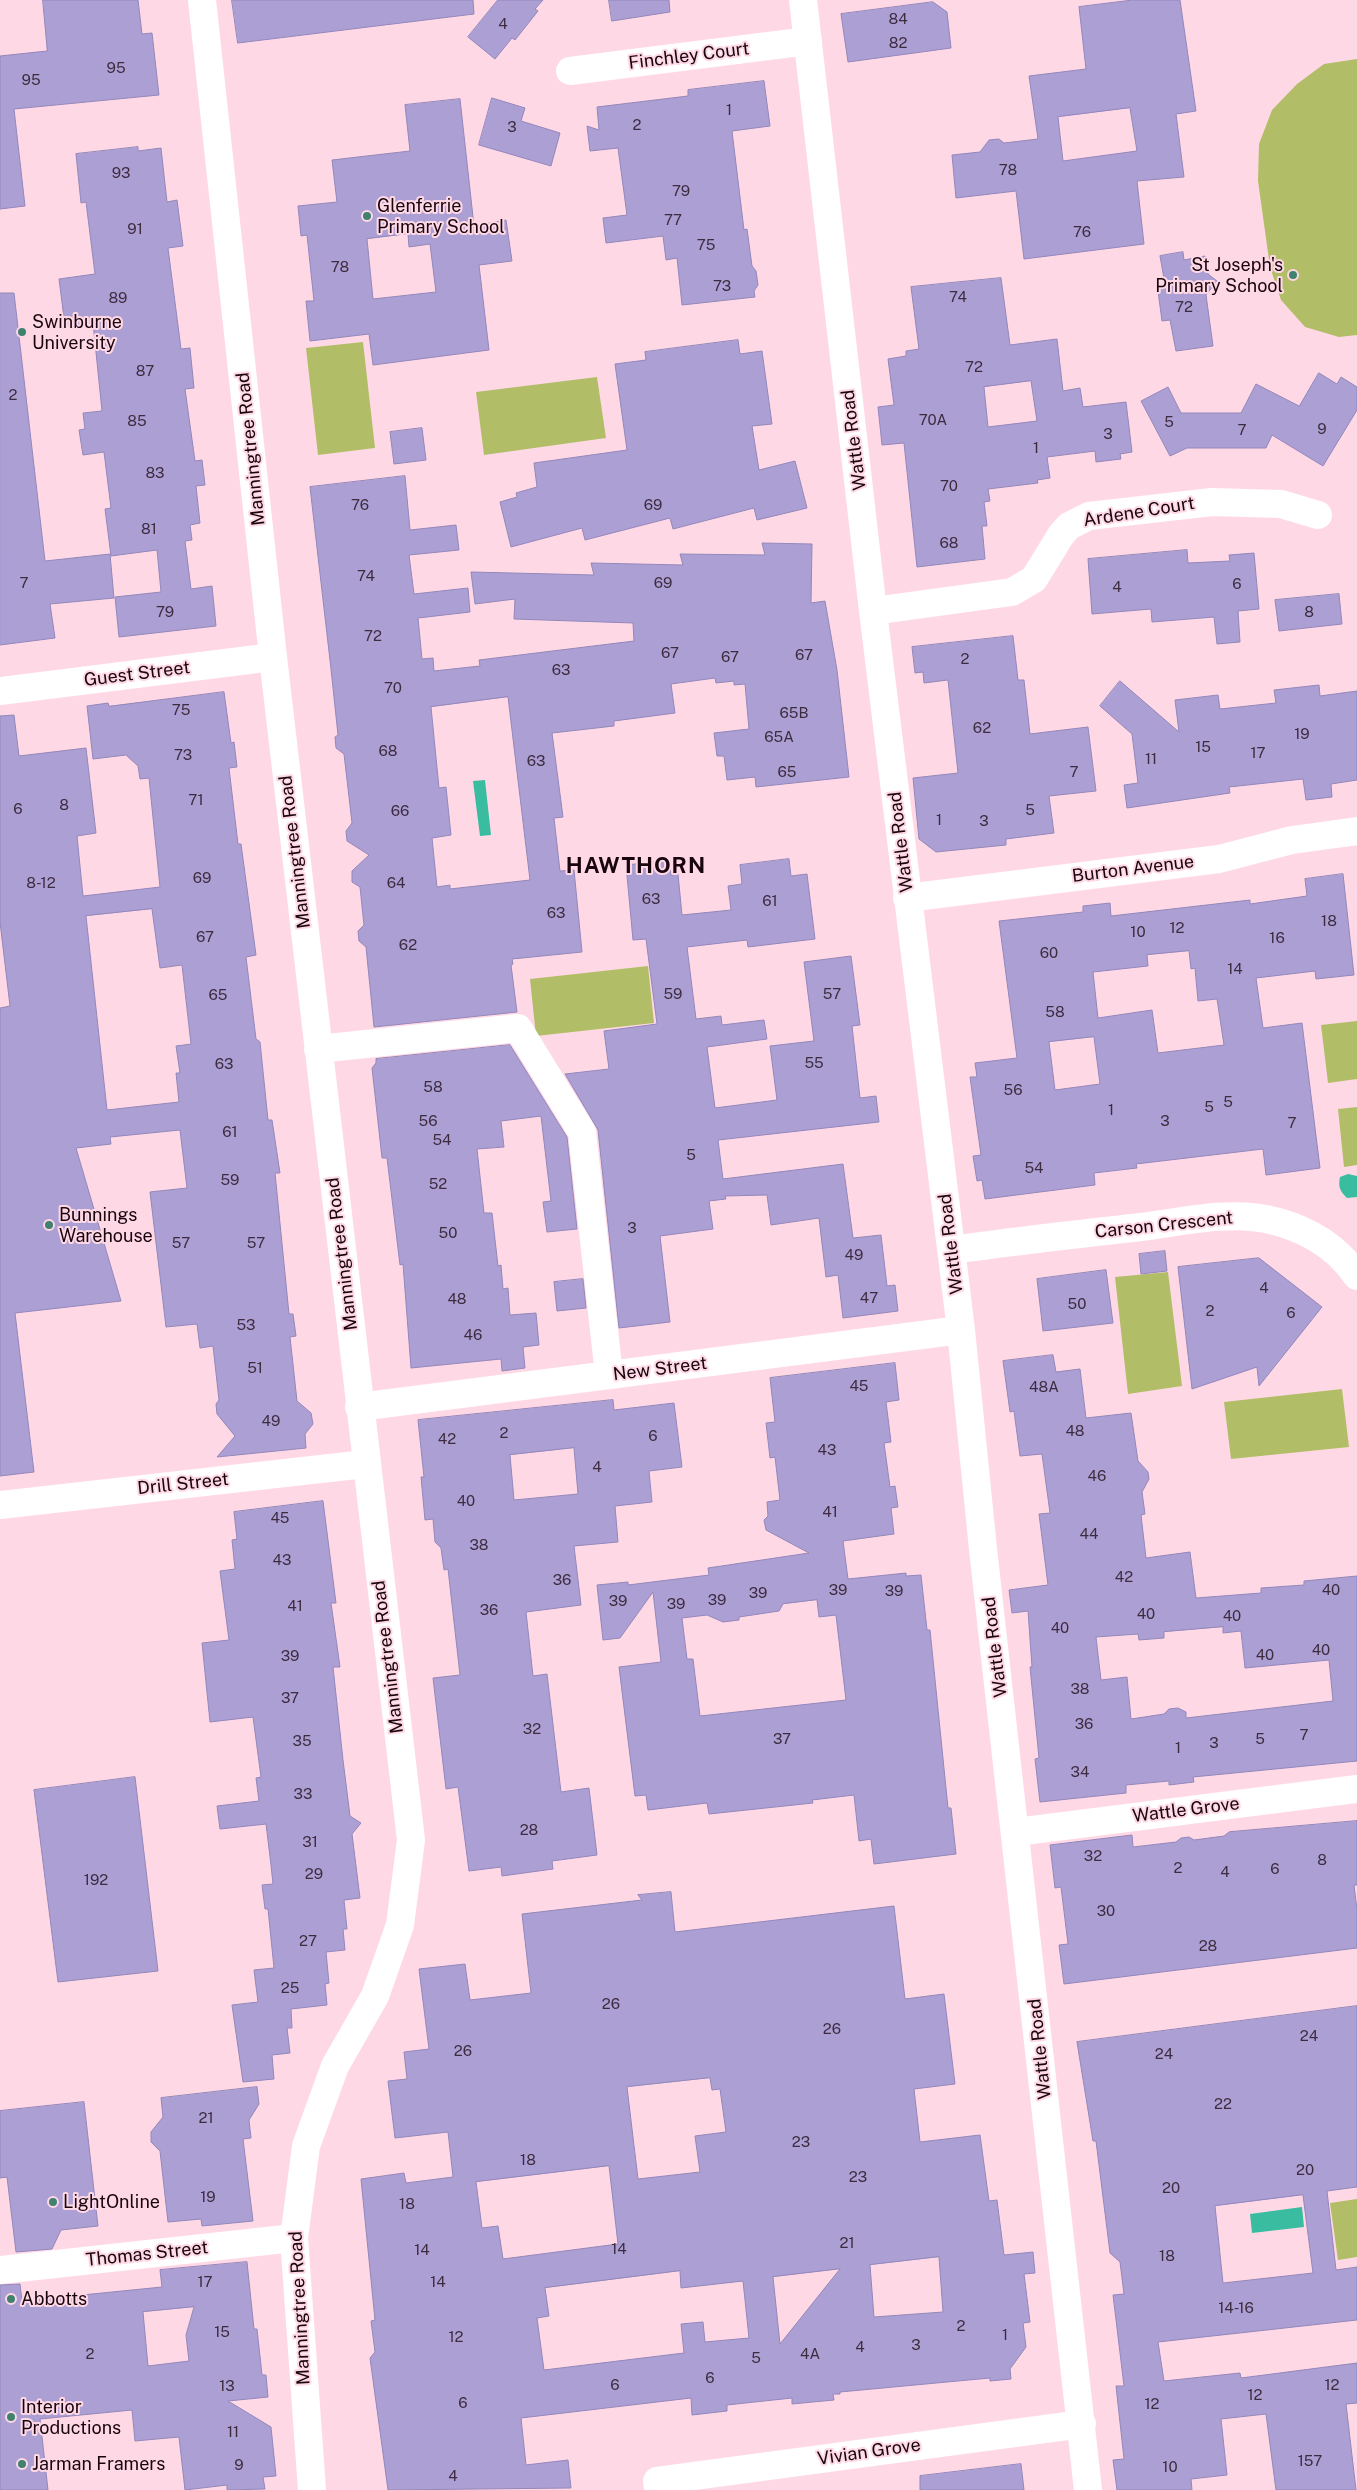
<!DOCTYPE html>
<style>
body{margin:0}
canvas{display:block;background:#ffd8e6}
</style>
<canvas width="1357" height="2490"></canvas>
<script>
const g = document.querySelector('canvas').getContext('2d');
g.lineJoin = 'round';
function paint(path, color) { g.fillStyle = color; g.fill(path, 'evenodd'); }
function trace(path, color, width, dash) { g.strokeStyle = color; g.lineWidth = width; g.lineCap = dash ? 'butt' : 'round'; g.setLineDash(dash || []); g.stroke(path); }
function label(font, color, halo, rows, align = 'center') {
  g.font = font + ' "Public Sans",sans-serif'; g.lineWidth = 4; g.setLineDash([]); g.textBaseline = 'middle'; g.strokeStyle = halo; g.fillStyle = color; for (const [text, x, y, turn = 0] of rows) {
    g.save(); g.translate(x, y); g.rotate((+turn || 0) * Math.PI / 180); g.textAlign = isNaN(turn) ? turn : align; if (halo) g.strokeText(text, 0, 0); g.fillText(text, 0, 0); g.restore();
  }
}
paint(new Path2D(`
 M1357,59V335L1339,337L1305,327L1281,300L1270,267L1258,181L1259,144L1272,110L1297,84L1324,64Z
 M363,342L375,448L318,455L306,348Z
 M597,377L606,438L484,455L476,392Z
 M648,966L654,1023L536,1036L530,979Z
 M1357,1021V1079L1328,1083L1321,1025Z
 M1357,1107V1165L1344,1167L1338,1109Z
 M1168,1272L1182,1386L1128,1394L1115,1277Z
 M1342,1389L1349,1447L1231,1459L1224,1402Z
 M1357,2199V2257L1338,2260L1330,2203Z`), '#b2be67');
paint(new Path2D(`
 M485,780L491,835L480,836L473,781Z
 M1348,1174L1357,1176V1197L1347,1198C1340,1191 1338,1187 1340,1177Z
 M1302,2207L1304,2227L1252,2233L1250,2214Z`), '#3abca0');
const building = new Path2D(`
 M43,0H138L142,34L152,33L159,95L14,109L25,206L0,209V56L47,51Z
 M232,0H473L474,14L238,43Z
 M498,0H543L535,9L538,11L515,40L512,38L495,59L468,37Z
 M609,0H669L670,12L612,21Z
 M1133,0H1180L1196,111L1176,114L1184,177L1137,181L1144,244L1024,259L1016,191L956,198L952,155L980,152L989,140L999,139L1004,143L1038,139L1029,76L1086,69L1079,7ZM1130,108L1137,151L1063,161L1058,117Z
 M933,2L947,12L951,48L848,62L841,14Z
 M764,81L770,126L732,131L744,230L747,229L752,266L756,271L758,285L754,291L755,297L682,305L677,258L666,260L663,236L606,243L603,218L627,215L618,148L590,151L587,126L599,130L597,107L688,96V90Z
 M492,98L525,108L521,121L560,133L551,166L479,145Z
 M460,99L474,226L506,220L512,261L479,265L489,350L373,365L369,334L310,341L306,301H314L307,235L301,236L298,206L337,202L332,160L410,151L405,105ZM408,234L409,247L430,244L436,292L373,299L367,239Z
 M138,147V151L161,148L167,202L177,200L183,246L168,248L181,349L190,348L194,388L185,389L195,461L202,460L205,485L196,486L200,523L190,525L192,540L185,541L191,589L212,586L216,626L119,637L115,597L161,592L157,550L111,556L105,509L111,508L104,452L83,455L79,430L85,429L83,413L102,411L93,323L65,326L59,279L95,274L86,202L81,203L76,154Z
 M1183,252L1184,260L1205,256L1208,274L1217,281L1206,295L1213,346L1176,351L1170,320L1162,321L1158,291L1165,284L1160,256Z
 M1001,278L1010,345L1057,339L1063,391L1080,388L1083,407L1126,402L1132,452L1120,454L1121,459L1096,462L1095,451L1047,457L1050,478L1037,480L1038,483L988,489L990,501L984,502L987,526H982L985,559L917,567L904,443L882,445L878,407L894,405L888,359L906,356V351L919,349L911,287ZM1031,381L1037,421L988,427L984,387Z
 M0,293H14L45,561L110,554L114,598L50,604L55,638L0,645Z
 M738,340L740,354L762,351L772,424L752,426L759,470L795,461L807,508L757,520L754,508L673,529L670,518L585,540L582,528L511,547L500,502L517,497L516,493L537,487L534,463L627,450L615,364L646,360L645,352Z
 M1319,373L1337,384L1341,377L1357,387V410L1323,466L1272,435L1266,448H1187L1170,456L1141,401L1168,387L1181,413H1241L1256,384L1299,406Z
 M422,428L426,460L394,464L390,432Z
 M405,476L410,530L456,525L459,550L409,555L414,594L468,588L470,612L418,618L422,659L433,658L434,671L480,666L479,660L634,641L633,623L514,619L515,599L475,604L471,572L594,575L591,563L683,565L680,554L765,555L762,543L812,544L811,603L825,601L837,670L849,777L756,787L755,777L727,780L724,756H717L714,733L749,729L745,684L734,685V681L716,683L715,678L671,684L675,713L614,721V726L552,733L563,817L554,818L560,871L574,870L582,952L512,959L513,964L511,965L517,1012L374,1027L366,947L359,941L358,931L364,925L360,887L352,882V871L369,855L347,841L346,831L352,823L344,754L336,748L335,737L338,735L331,669L310,487ZM508,697L530,880L450,889V885L437,887L432,838L451,835L446,787L439,788L431,707Z
 M1187,550L1188,563L1230,561L1229,555L1254,553L1259,609L1238,611L1240,642L1217,644L1214,617L1152,622L1151,609L1092,614L1088,559Z
 M1339,594L1342,624L1279,631L1275,600Z
 M1013,636L1018,680H1024L1030,734L1088,727L1096,791L1049,796L1054,833L1006,839V845L936,852L919,839L913,778L958,773L948,680L924,683L923,672L915,673L912,647Z
 M1120,681L1179,732L1175,700L1218,695L1220,709L1276,703L1274,690L1319,685L1320,696L1357,691V780L1331,784L1332,797L1306,800L1303,779L1229,787L1230,793L1127,808L1124,785L1138,783L1132,734L1100,706Z
 M224,692L231,743L234,742L237,767L229,768L238,844H241L256,955L246,957L256,1039L260,1042L268,1120H272L280,1173H275L289,1314H293L296,1336L290,1337L297,1401L311,1413L313,1424L305,1434L306,1448L217,1457L235,1436L217,1414L216,1404L219,1400L213,1346L200,1348L197,1324L166,1327L150,1192L187,1188L180,1130L110,1137L111,1144L76,1148L121,1301L15,1313L34,1472L0,1476V1008L10,1006L0,922V716L14,715L19,756L86,748L96,833L77,836L83,896L160,887L149,778L140,779L138,766L126,755L93,759L87,706L108,703L109,706ZM152,909L160,968L182,965L191,1044L176,1046L180,1073H176L179,1102L107,1110L86,916Z
 M789,859L791,876L807,874L815,939L748,947L747,940L687,947L696,1019L721,1016L722,1025L764,1020L767,1039L707,1047L715,1108L777,1100L770,1046L814,1041L804,962L851,956L860,1025L852,1026L860,1098L876,1096L879,1122L718,1140L723,1179L843,1164L853,1238L881,1235L887,1286L895,1285L898,1311L843,1318L838,1275L826,1277L819,1218L771,1225L767,1195L725,1196L726,1199L709,1201L713,1229L660,1236L670,1322L619,1328L598,1130L565,1074L609,1069L604,1031L657,1024L646,939L633,940L626,865L670,860L671,875L678,874L682,915L731,910L728,886L742,884L740,865Z
 M1343,874L1354,975L1316,979L1315,971L1256,978L1263,1028L1302,1023L1320,1168L1266,1175L1263,1149L1136,1164L1137,1168L1094,1173L1095,1185L985,1199L982,1180L977,1181L973,1156L981,1155L970,1077H977L975,1063L1017,1058L999,921L1083,912V906L1110,903L1111,916L1250,900V904L1307,896L1305,879ZM1189,951L1191,969L1195,968L1198,1001L1217,999L1224,1045L1158,1053L1152,1010L1098,1018L1093,972L1148,966L1147,955ZM1094,1037L1100,1084L1055,1090L1049,1042Z
 M510,1045L567,1137L577,1229L547,1232L543,1202L551,1201L541,1116L501,1121L504,1147L477,1149L484,1213H492L498,1266L501,1265L503,1289L508,1288L510,1315L536,1313L539,1345L523,1347L525,1368L502,1371L501,1359L411,1368L403,1264L400,1265L387,1158H382L372,1068L376,1063V1059Z
 M1165,1251L1167,1271L1141,1274L1139,1254Z
 M1259,1258L1322,1307L1259,1386L1257,1367L1192,1389L1178,1267Z
 M1106,1270L1113,1323L1043,1331L1037,1279Z
 M583,1279L586,1308L557,1311L554,1282Z
 M1053,1355L1056,1372L1080,1369L1086,1418L1131,1413L1138,1461L1148,1472L1149,1479L1142,1492L1145,1514L1141,1515L1146,1558L1190,1552L1196,1598L1261,1593V1588L1304,1585V1581L1357,1576V1761L1193,1777L1194,1782L1169,1785V1781L1126,1785V1793L1040,1802L1035,1759L1039,1758L1030,1667H1032L1028,1611L1012,1613L1009,1590L1048,1585L1039,1514L1050,1513L1042,1454L1020,1456L1014,1411L1010,1412L1003,1361ZM1223,1627V1633L1241,1631L1245,1668L1329,1660L1333,1701L1186,1718V1712L1178,1708L1169,1709L1164,1714L1131,1719L1127,1677L1101,1680L1096,1637L1138,1634L1139,1640L1164,1638V1632Z
 M895,1363L899,1400L886,1402L891,1442L884,1443L890,1487L895,1486L898,1507L891,1508L894,1534L843,1541L848,1579L906,1573V1576L921,1575L927,1630H930L948,1808H951L956,1854L874,1864L871,1839L859,1841L854,1795L812,1800L813,1803L709,1814L707,1803L648,1810L646,1795L635,1796L619,1667L661,1662L653,1592L620,1638L603,1640L597,1585L628,1582V1585L709,1575L708,1568L809,1553L766,1530L764,1520L768,1516L767,1502L780,1500L775,1457L770,1458L766,1423L775,1422L770,1378ZM817,1600L819,1617L836,1615L846,1700L700,1716L693,1659H687L682,1618L707,1615L723,1622L739,1620V1617L779,1611L783,1604Z
 M613,1400L614,1410L674,1403L682,1467L649,1471L652,1502L615,1506L618,1542L574,1546L581,1605L526,1612L533,1676L547,1674L561,1792L589,1788L597,1855L552,1861L553,1869L502,1876L501,1867L469,1871L458,1787L446,1789L433,1678L460,1675L448,1569L444,1570L441,1548L435,1542L433,1519L425,1520L421,1477H424L418,1420ZM574,1448L578,1494L514,1500L510,1455Z
 M323,1501L336,1603H331L340,1667H333L343,1760L350,1816L361,1823L352,1834L360,1898L344,1900L347,1929H343L345,1950L326,1952L329,1983L325,1984L327,2005L291,2009L292,2028H287L290,2053L272,2055L274,2079L243,2082L232,2005L258,2002L254,1970L274,1968L268,1909H265L262,1885L273,1884L271,1865L266,1824L220,1829L217,1806L259,1801L256,1778L261,1777L253,1717L210,1722L202,1643L229,1640L220,1571L235,1569L232,1540L237,1539L234,1512Z
 M135,1777L158,1971L58,1982L34,1790Z
 M1357,1821V1885H1354L1357,1910V1948L1064,1984L1059,1945L1068,1944L1061,1887L1055,1888L1050,1845L1132,1835L1133,1847L1176,1842L1181,1838L1189,1837L1194,1840L1224,1836L1229,1832Z
 M671,1892L675,1932L894,1906L905,1999L944,1994L955,2084L914,2089L920,2142L980,2135L989,2201L997,2200L1004,2255L1033,2252L1035,2273L1024,2274L1030,2322L1023,2323L1026,2347L1010,2369L1011,2379L990,2381V2378L840,2392V2394H833L834,2400L792,2404V2398L727,2405V2411L692,2415L691,2398L521,2418L526,2465L568,2460L571,2488L388,2490L370,2358L375,2352L371,2321L375,2320L361,2179L404,2173L406,2183L453,2177L448,2132L395,2138L388,2081L407,2079L404,2052L429,2049L419,1969L465,1964L470,2000L531,1993L522,1914L642,1900L638,1895ZM710,2078L712,2090L720,2089L726,2132L695,2136L700,2172L638,2179L627,2087ZM609,2166L618,2244L503,2259L498,2226L482,2228L476,2182ZM939,2257L943,2312L874,2317L870,2265ZM840,2269L780,2344L773,2277ZM680,2271L681,2288L743,2281L749,2338L705,2342L703,2322L681,2324L684,2353L544,2370L537,2318L549,2316L545,2288Z
 M1357,2006V2187L1327,2191L1336,2270L1357,2267V2320L1158,2342L1164,2381L1240,2373L1241,2378L1357,2363V2403L1346,2404L1356,2490H1276L1266,2414L1221,2419L1227,2475L1191,2479L1192,2490H1117L1113,2460L1124,2459L1116,2386H1124L1113,2295L1124,2294L1120,2262L1110,2253L1096,2141H1093L1077,2042ZM1303,2195L1313,2273L1223,2283L1215,2206Z
 M257,2087L259,2104L249,2120L251,2138L243,2139L253,2221L202,2226L201,2219L168,2222L160,2151L151,2142V2132L163,2117L161,2098Z
 M84,2102L98,2226L61,2230L52,2249L16,2252L7,2177L0,2178V2111Z
 M247,2262L254,2329H257L262,2375H266L268,2397L228,2401L271,2427L276,2476L263,2477L265,2489L227,2490V2485L185,2490L179,2437L135,2441L132,2410L40,2419L48,2490H0V2285L20,2284L22,2301L162,2287L160,2270ZM194,2307L186,2335L189,2361L148,2366L143,2312Z
 M1021,2464L1024,2490H920V2476Z`);
paint(building, '#ab9fd4');
trace(building, '#9387ba', 1);
trace(new Path2D(`
 M202,0L273,657L411,1840L400,1925L375,1996L335,2066L306,2146L294,2238L312,2490
 M803,0L873,611L961,1330L983,1549L1088,2490
 M570,71L808,41
 M873,611L1012,592L1034,579L1061,535L1069,526L1089,516L1212,502L1281,504L1318,515
 M0,691L273,657
 M907,898L1219,859L1292,840L1357,831
 M318,1049L518,1028L582,1132L609,1375
 M952,1250C1015,1241 1078,1234 1141,1227C1181,1222 1227,1211 1266,1219C1304,1227 1335,1244 1357,1276
 M359,1407L961,1330
 M0,1505L365,1464
 M1016,1832L1357,1789
 M0,2270L294,2238
 M658,2490L657,2481L1082,2424`), '#fff', 28);
for (const [x, y, r, color] of [
 [367,216,5,"#408170"],
 [1293,275,5,"#408170"],
 [22,332,5,"#408170"],
 [49,1225,5,"#408170"],
 [53,2202,5,"#408170"],
 [11,2299,5,"#408170"],
 [11,2417,5,"#408170"],
 [22,2464,5,"#408170"]
]) { const dot = new Path2D(); dot.arc(x, y, r, 0, 2 * Math.PI); g.fillStyle = color; g.fill(dot); trace(dot, '#ffd8e6', 2); }
label('15px', '#3d2c3f', null, [
 ["84",898,19],
 ["4",503,24],
 ["82",898,43],
 ["95",116,68],
 ["95",31,80],
 ["1",729,110],
 ["2",637,125],
 ["3",512,127],
 ["78",1008,170],
 ["93",121,173],
 ["79",681,191],
 ["77",673,220],
 ["91",135,229],
 ["76",1082,232],
 ["75",706,245],
 ["78",340,267],
 ["73",722,286],
 ["74",958,297],
 ["89",118,298],
 ["72",1184,307],
 ["72",974,367],
 ["87",145,371],
 ["2",13,395],
 ["70A",933,420],
 ["85",137,421],
 ["5",1169,422],
 ["9",1322,429],
 ["7",1242,430],
 ["3",1108,434],
 ["1",1036,448],
 ["83",155,473],
 ["70",949,486],
 ["76",360,505],
 ["69",653,505],
 ["81",149,529],
 ["68",949,543],
 ["74",366,576],
 ["7",24,583],
 ["69",663,583],
 ["6",1237,584],
 ["4",1117,587],
 ["79",165,612],
 ["8",1309,612],
 ["72",373,636],
 ["67",670,653],
 ["67",804,655],
 ["67",730,657],
 ["2",965,659],
 ["63",561,670],
 ["70",393,688],
 ["75",181,710],
 ["65B",794,713],
 ["62",982,728],
 ["19",1302,734],
 ["65A",779,737],
 ["15",1203,747],
 ["68",388,751],
 ["17",1258,753],
 ["73",183,755],
 ["11",1151,759],
 ["63",536,761],
 ["65",787,772],
 ["7",1074,772],
 ["71",196,800],
 ["8",64,805],
 ["6",18,809],
 ["5",1030,810],
 ["66",400,811],
 ["1",939,820],
 ["3",984,821],
 ["69",202,878],
 ["8-12",41,883],
 ["64",396,883],
 ["63",651,899],
 ["61",770,901],
 ["63",556,913],
 ["18",1329,921],
 ["12",1177,928],
 ["10",1138,932],
 ["67",205,937],
 ["16",1277,938],
 ["62",408,945],
 ["60",1049,953],
 ["14",1235,969],
 ["59",673,994],
 ["57",832,994],
 ["65",218,995],
 ["58",1055,1012],
 ["55",814,1063],
 ["63",224,1064],
 ["58",433,1087],
 ["56",1013,1090],
 ["5",1228,1102],
 ["5",1209,1107],
 ["1",1111,1110],
 ["56",428,1121],
 ["3",1165,1121],
 ["7",1292,1123],
 ["61",230,1132],
 ["54",442,1140],
 ["5",691,1155],
 ["54",1034,1168],
 ["59",230,1180],
 ["52",438,1184],
 ["3",632,1228],
 ["50",448,1233],
 ["57",181,1243],
 ["57",256,1243],
 ["49",854,1255],
 ["4",1264,1288],
 ["47",869,1298],
 ["48",457,1299],
 ["50",1077,1304],
 ["2",1210,1311],
 ["6",1291,1313],
 ["53",246,1325],
 ["46",473,1335],
 ["51",255,1368],
 ["45",859,1386],
 ["48A",1044,1387],
 ["49",271,1421],
 ["48",1075,1431],
 ["2",504,1433],
 ["6",653,1436],
 ["42",447,1439],
 ["43",827,1450],
 ["4",597,1467],
 ["46",1097,1476],
 ["40",466,1501],
 ["41",830,1512],
 ["45",280,1518],
 ["44",1089,1534],
 ["38",479,1545],
 ["43",282,1560],
 ["42",1124,1577],
 ["36",562,1580],
 ["39",838,1590],
 ["40",1331,1590],
 ["39",894,1591],
 ["39",758,1593],
 ["39",717,1600],
 ["39",618,1601],
 ["39",676,1604],
 ["41",295,1606],
 ["36",489,1610],
 ["40",1146,1614],
 ["40",1232,1616],
 ["40",1060,1628],
 ["40",1321,1650],
 ["40",1265,1655],
 ["39",290,1656],
 ["38",1080,1689],
 ["37",290,1698],
 ["36",1084,1724],
 ["32",532,1729],
 ["7",1304,1735],
 ["37",782,1739],
 ["5",1260,1739],
 ["35",302,1741],
 ["3",1214,1743],
 ["1",1178,1748],
 ["34",1080,1772],
 ["33",303,1794],
 ["28",529,1830],
 ["31",310,1842],
 ["32",1093,1856],
 ["8",1322,1860],
 ["2",1178,1868],
 ["6",1275,1869],
 ["4",1225,1872],
 ["29",314,1874],
 ["192",96,1880],
 ["30",1106,1911],
 ["27",308,1941],
 ["28",1208,1946],
 ["25",290,1988],
 ["26",611,2004],
 ["26",832,2029],
 ["24",1309,2036],
 ["26",463,2051],
 ["24",1164,2054],
 ["22",1223,2104],
 ["21",206,2118],
 ["23",801,2142],
 ["18",528,2160],
 ["20",1305,2170],
 ["23",858,2177],
 ["20",1171,2188],
 ["19",208,2197],
 ["18",407,2204],
 ["21",847,2243],
 ["14",619,2249],
 ["14",422,2250],
 ["18",1167,2256],
 ["17",205,2282],
 ["14",438,2282],
 ["14-16",1236,2308],
 ["2",961,2326],
 ["15",222,2332],
 ["1",1005,2335],
 ["12",456,2337],
 ["3",916,2345],
 ["4",860,2347],
 ["2",90,2354],
 ["4A",810,2354],
 ["5",756,2358],
 ["6",710,2378],
 ["6",615,2385],
 ["12",1332,2385],
 ["13",227,2386],
 ["12",1255,2395],
 ["6",463,2403],
 ["12",1152,2404],
 ["11",233,2432],
 ["157",1310,2461],
 ["9",239,2465],
 ["10",1170,2467],
 ["4",453,2476]
]);
label('18px', '#18050d', '#ffd8e6', [
 ["Finchley Court",689,56,-7],
 ["Wattle Road",854,440,-97],
 ["Manningtree Road",251,449,-96],
 ["Ardene Court",1139,512,-9],
 ["Guest Street",137,674,-7],
 ["Wattle Road",901,842,-97],
 ["Manningtree Road",295,852,-97],
 ["Burton Avenue",1133,869,-7],
 ["Carson Crescent",1164,1225,-6],
 ["Wattle Road",951,1244,-97],
 ["Manningtree Road",342,1254,-97],
 ["New Street",660,1369,-7],
 ["Drill Street",183,1484,-6],
 ["Wattle Road",995,1647,-97],
 ["Manningtree Road",388,1657,-97],
 ["Wattle Grove",1186,1810,-7],
 ["Wattle Road",1040,2049,-96],
 ["Thomas Street",147,2254,-6],
 ["Manningtree Road",300,2308,-93],
 ["Vivian Grove",869,2452,-8]
]);
label('18px', '#18050d', '#ffd8e6', [
 ["Glenferrie",377,206],
 ["Primary School",377,227],
 ["St Joseph's",1283,265,"right"],
 ["Primary School",1283,286,"right"],
 ["Swinburne",32,322],
 ["University",32,343],
 ["Bunnings",59,1215],
 ["Warehouse",59,1236],
 ["LightOnline",63,2202],
 ["Abbotts",21,2299],
 ["Interior",21,2407],
 ["Productions",21,2428],
 ["Jarman Framers",32,2464]
], 'left');
g.letterSpacing = '1px';
label('bold 22px', '#18050d', '#ffd8e6', [
 ["HAWTHORN",636,866]
]);
g.letterSpacing = '0px';
</script>
